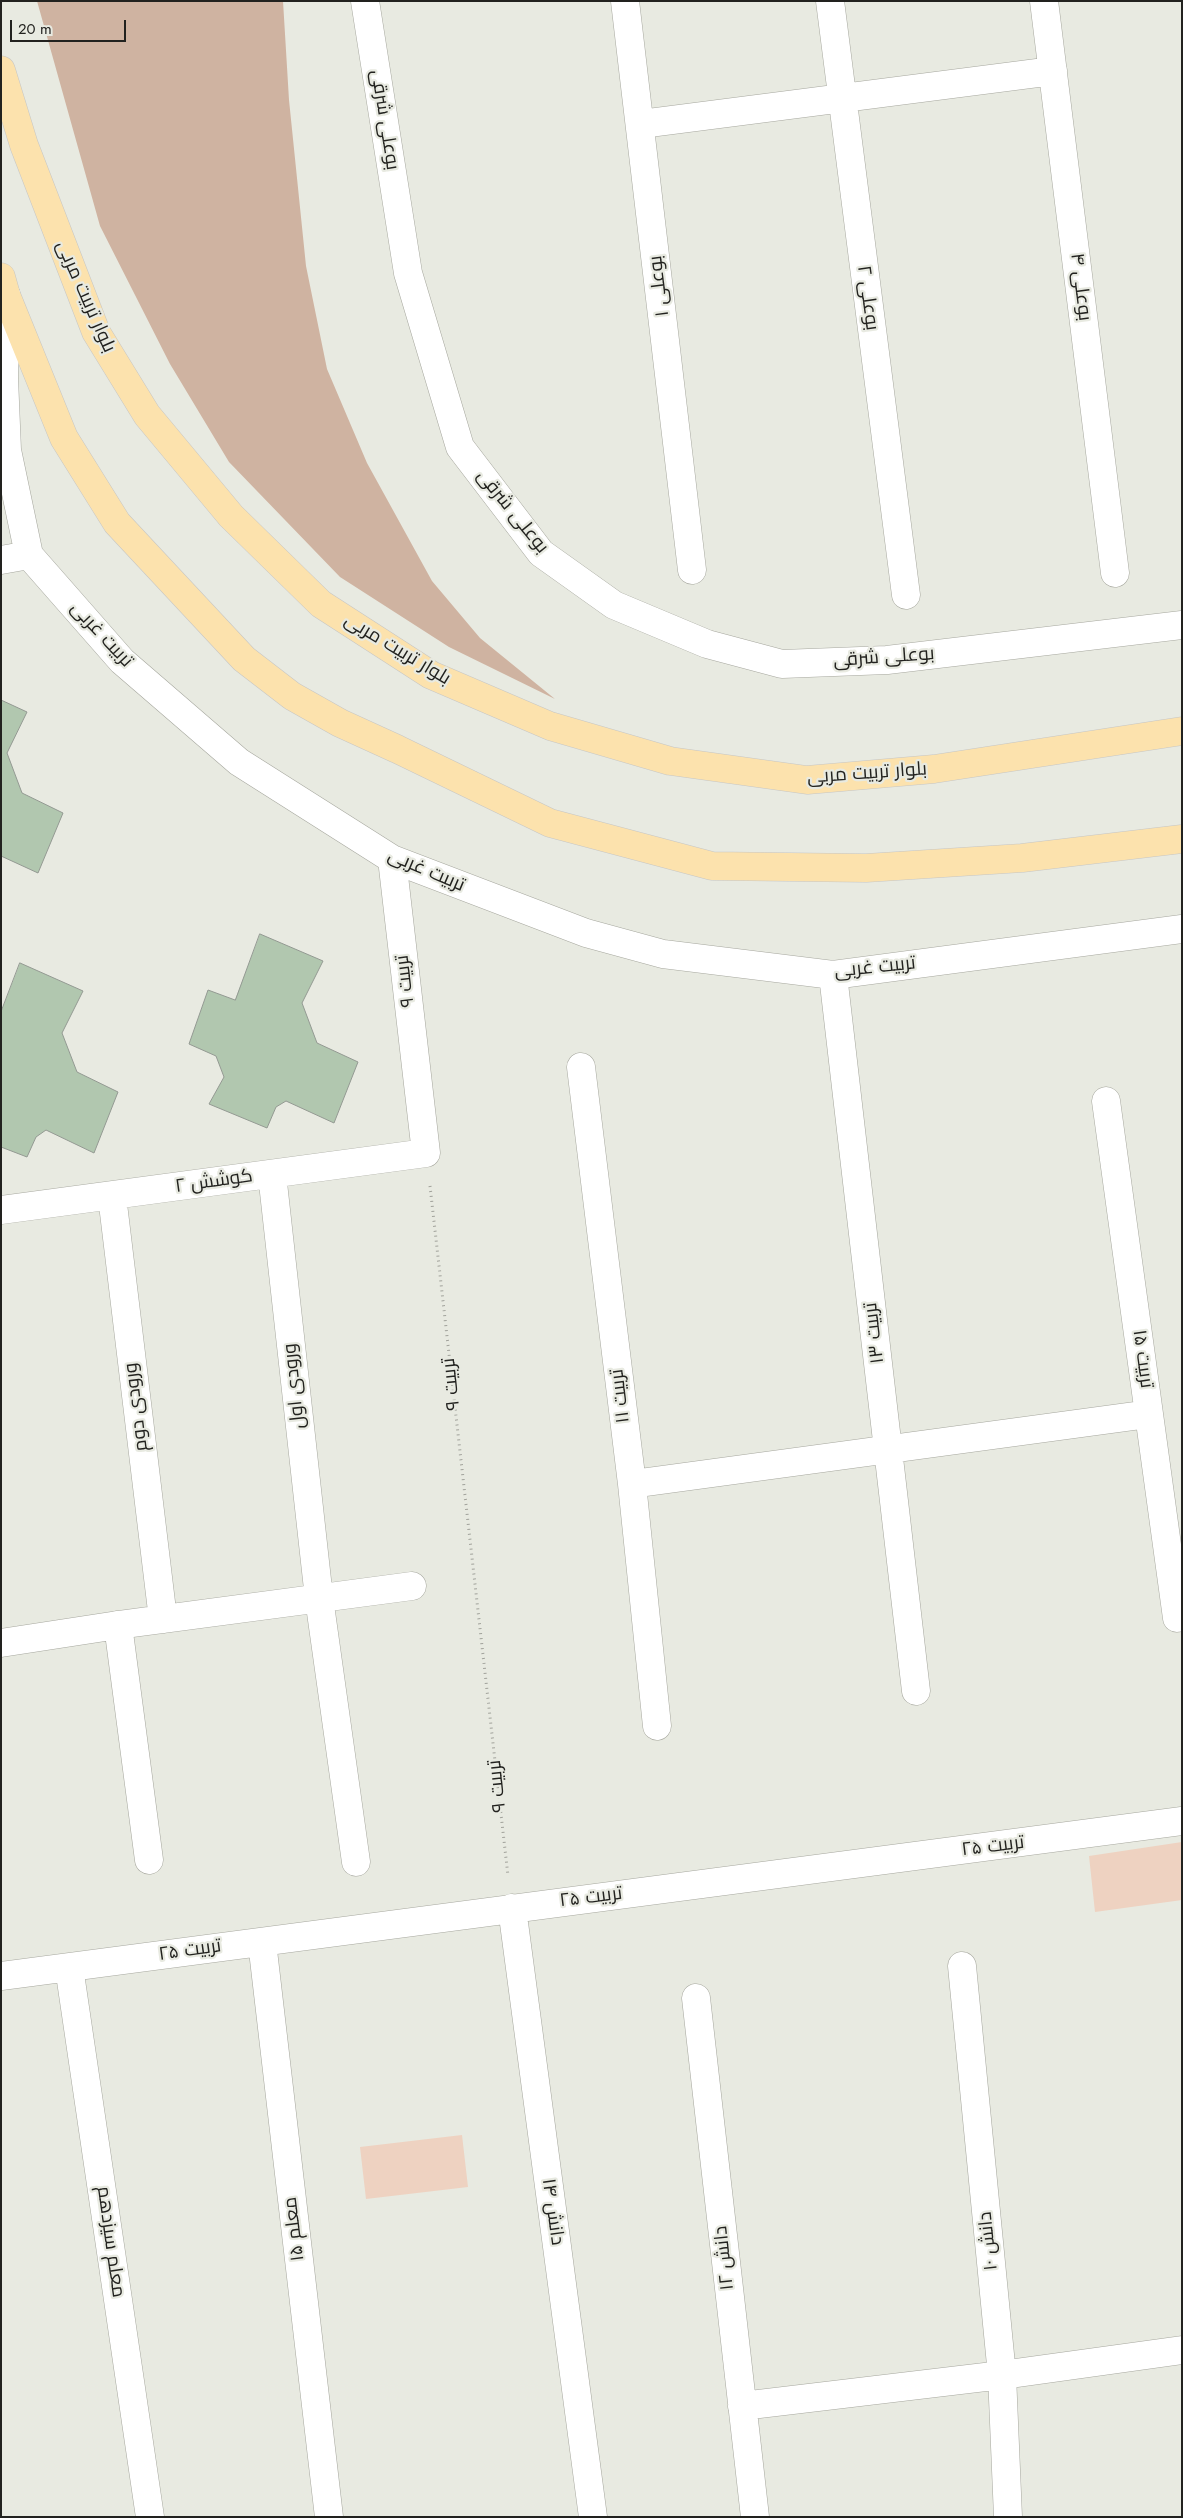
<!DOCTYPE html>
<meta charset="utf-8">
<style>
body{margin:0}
#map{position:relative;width:1183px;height:2518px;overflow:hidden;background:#e8eae1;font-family:Jost,sans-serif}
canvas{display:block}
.frame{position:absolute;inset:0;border:2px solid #22221f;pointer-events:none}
.scale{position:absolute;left:10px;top:20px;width:116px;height:22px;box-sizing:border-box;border:2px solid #22221f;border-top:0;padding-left:6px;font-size:15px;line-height:18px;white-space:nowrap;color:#22221f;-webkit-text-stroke:4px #e8eae1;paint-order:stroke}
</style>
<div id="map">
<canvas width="1183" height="2518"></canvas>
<div class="frame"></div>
<div class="scale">20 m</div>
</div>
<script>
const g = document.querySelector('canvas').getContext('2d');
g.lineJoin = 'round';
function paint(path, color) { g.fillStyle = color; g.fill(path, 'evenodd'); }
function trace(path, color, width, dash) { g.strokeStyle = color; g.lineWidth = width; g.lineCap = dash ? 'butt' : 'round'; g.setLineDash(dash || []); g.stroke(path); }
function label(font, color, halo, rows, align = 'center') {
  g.font = font + ' Jost,Cairo,sans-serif'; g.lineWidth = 4.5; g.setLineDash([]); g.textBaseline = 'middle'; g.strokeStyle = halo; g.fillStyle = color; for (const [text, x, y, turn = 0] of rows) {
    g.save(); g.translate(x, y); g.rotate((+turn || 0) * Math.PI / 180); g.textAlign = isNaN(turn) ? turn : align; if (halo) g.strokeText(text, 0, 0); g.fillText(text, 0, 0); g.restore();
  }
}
paint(new Path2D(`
 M1182,1842V1900L1095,1912L1089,1856Z
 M462,2135L468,2187L366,2199L360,2147Z`), '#eed2c1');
paint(new Path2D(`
 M37,1H283L289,100L306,266L327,369L367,463L432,581L480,638L555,699L449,647L340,577L229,462L170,364L100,226Z`), '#cfb3a1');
const building = new Path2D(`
 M1,700L27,712L7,753L22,793L63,813L38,873L1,856Z
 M260,934L323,961L302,1003L317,1043L358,1062L334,1123L286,1101L276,1107L267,1128L209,1104L224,1077L216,1056L189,1044L208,990L235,1000Z
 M20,963L83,991L62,1033L77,1072L118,1092L94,1153L46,1130L36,1137L27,1157L1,1147V1012Z`);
paint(building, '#b1c7af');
trace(building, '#939992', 1);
const minor = new Path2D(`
 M365,1L408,273L460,447L541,553L614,605L707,644L782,664L887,660L1182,625
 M625,1L692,570
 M830,1L906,595
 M1044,1L1115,573
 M641,124L1053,71
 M6,295L4,378L7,450L29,555L122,661L239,762L392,859L586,933L663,954L833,975L1182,929
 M1,560L29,555
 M833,975L916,1691
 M581,1067L632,1484L657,1726
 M1106,1101L1177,1618
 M272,1174L319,1598L356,1862
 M112,1196L163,1619
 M1,1210L426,1153L392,859
 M632,1484L1149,1414
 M118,1625L149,1860
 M1,1643L118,1625L412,1586
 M512,1908L593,2517
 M262,1942L329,2517
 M962,1966L1002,2375L1008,2517
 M69,1967L150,2517
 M1,1976L1182,1821
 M696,1998L755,2517
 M742,2406L1002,2375L1182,2350`);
const major = new Path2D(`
 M1,70L24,145L96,332L147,415L231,516L321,604L431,675L550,726L670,761L807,780L934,769L1182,731
 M1,277L6,295L64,438L117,523L244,659L292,696L340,723L397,749L550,823L712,866L866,868L1022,858L1182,839`);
trace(minor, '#a6a79e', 29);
trace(major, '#c6c6c5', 29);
trace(new Path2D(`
 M430,1186L508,1876`), '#a1a29b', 3, [1, 4]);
trace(minor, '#fff', 28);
trace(major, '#fce2ad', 28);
label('19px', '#22221f', '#e8eae1', [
 ["بوعلی شرقی",384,120,81],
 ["بوعلی ۱",660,286,-97],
 ["بوعلی ۴",1080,287,83],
 ["بلوار تربیت مربی",85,297,66],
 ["بوعلی ۲",867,298,82],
 ["بوعلی شرقی",512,512,51],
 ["تربیت غربی",101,635,47],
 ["بلوار تربیت مربی",397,650,31],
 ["بوعلی شرقی",884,658,-4],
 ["بلوار تربیت مربی",867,774,-4],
 ["تربیت غربی",426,871,23],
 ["تربیت غربی",875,968,-6],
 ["تربیت ۹",406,981,-97],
 ["کوشش ۲",214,1182,-8],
 ["تربیت ۱۳",875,1333,-97],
 ["تربیت ۱۵",1142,1359,82],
 ["تربیت ۹",452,1384,-96],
 ["ورودی اول",295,1386,-96],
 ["تربیت ۱۱",621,1396,-97],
 ["ورودی دوم",137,1407,-97],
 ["تربیت ۹",498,1786,-96],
 ["تربیت ۲۵",993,1847,-7],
 ["تربیت ۲۵",591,1898,-7],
 ["تربیت ۲۵",190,1951,-8],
 ["دانش ۱۴",552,2212,82],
 ["معلم ۱۵",295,2229,-97],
 ["دانش ۱۰",989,2241,-96],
 ["معلم سیزدهم",110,2242,82],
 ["دانش ۱۲",725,2258,-96]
]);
</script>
